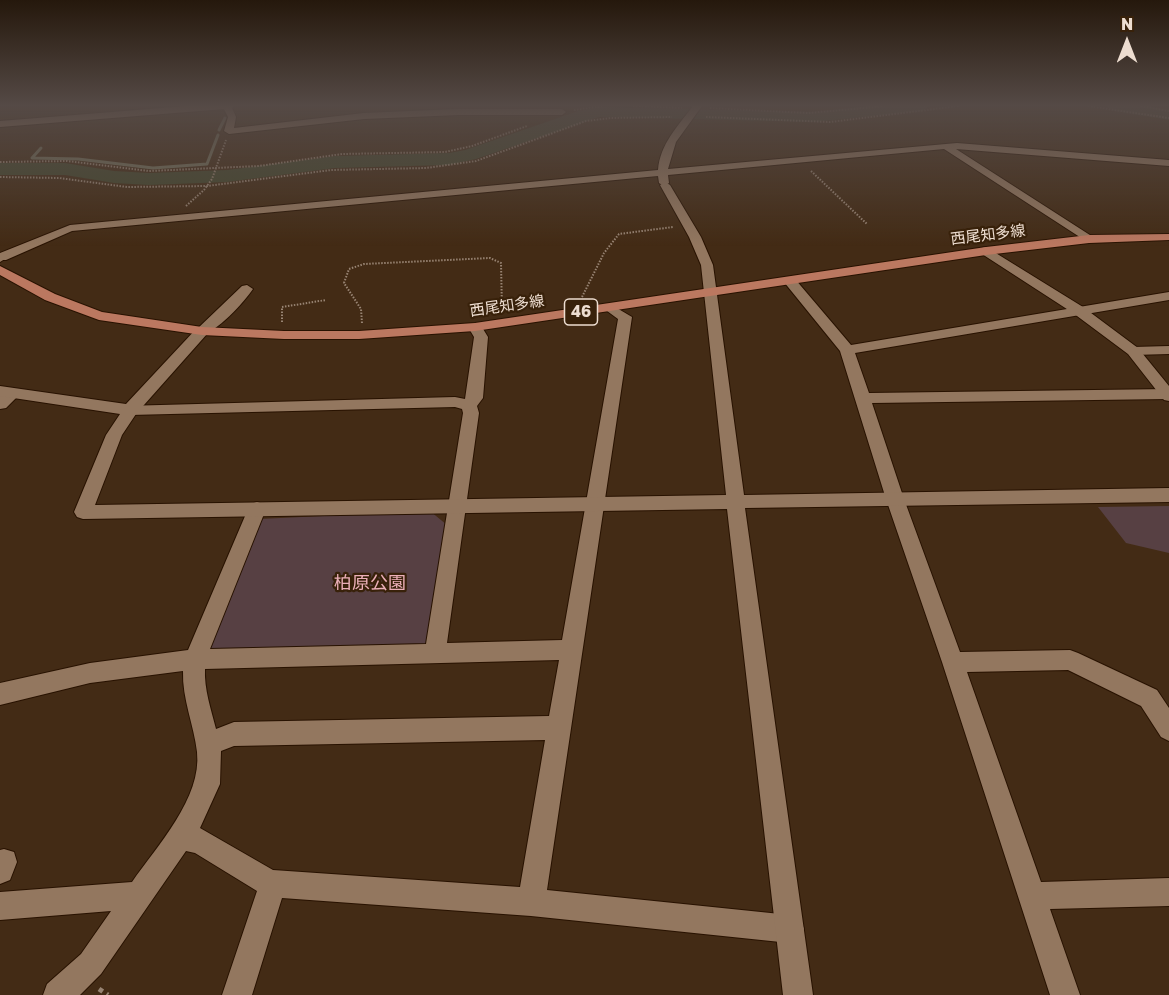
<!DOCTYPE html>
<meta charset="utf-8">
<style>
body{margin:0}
#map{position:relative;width:1169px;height:995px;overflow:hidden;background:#432b15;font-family:"Golos Text",sans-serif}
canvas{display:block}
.north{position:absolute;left:1097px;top:12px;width:60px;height:60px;-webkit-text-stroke:4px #38210a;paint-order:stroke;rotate:0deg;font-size:16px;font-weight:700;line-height:24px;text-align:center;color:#edddd0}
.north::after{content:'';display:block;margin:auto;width:21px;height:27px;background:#edddd0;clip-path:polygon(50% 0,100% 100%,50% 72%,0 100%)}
</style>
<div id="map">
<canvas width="1169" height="995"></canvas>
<div class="north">N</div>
</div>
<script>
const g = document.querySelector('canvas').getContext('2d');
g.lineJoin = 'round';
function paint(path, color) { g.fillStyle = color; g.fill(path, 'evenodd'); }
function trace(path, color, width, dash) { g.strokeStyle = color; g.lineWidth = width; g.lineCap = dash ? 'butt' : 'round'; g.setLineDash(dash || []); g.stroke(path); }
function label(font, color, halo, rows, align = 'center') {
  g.font = font + ' "Golos Text","Noto Sans JP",sans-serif'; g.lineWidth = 4.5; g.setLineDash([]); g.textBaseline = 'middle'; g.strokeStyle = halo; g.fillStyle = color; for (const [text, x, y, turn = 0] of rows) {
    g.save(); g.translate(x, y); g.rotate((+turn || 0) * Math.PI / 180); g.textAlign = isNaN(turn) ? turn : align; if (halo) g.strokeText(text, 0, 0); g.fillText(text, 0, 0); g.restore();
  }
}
paint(new Path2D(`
 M1169,506V553L1126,543L1098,507Z
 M430,511L447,525L435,653L205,650L259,519Z`), '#574043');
trace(new Path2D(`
 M219,130L225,118
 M41,148L32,158L78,159L153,168L207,164L218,135`), '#75735d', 3);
paint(new Path2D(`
 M867,106H930L922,111L815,122L599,117L476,159L449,165L335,168L227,182L149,185L114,183L65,175H0V163H65L114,171L149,173L227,170L335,156L449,153L465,150L578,111L599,107L815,112Z
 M1106,106H1148L1169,110V120L1114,111Z`), '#42462c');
const minor = new Path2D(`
 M187,106H234L232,108L236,117L234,128L364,113L458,109H562L566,112L562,115H458L364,119L229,134L224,131L228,117L224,109L0,127V121Z
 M693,106H702L676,142L668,169L957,143L1169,160V166L956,149L1093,237L1095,239L1089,243L944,149L668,175L669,183L664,186L659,183L658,176L72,231L6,260H0V253L70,225L658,170C660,144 678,126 693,106Z
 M790,278L795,279L851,345L1169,292V300L855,353L869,393L1169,389L1168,399L872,403L904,499L960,652L1070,650L1078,653L1157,690L1169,708V741L1161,737L1141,706L1068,670L967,672L1041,882L1169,878V906L1050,909L1080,995H1050L942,662L886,499L840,351L784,282Z
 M247,285L253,289C244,302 213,338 197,334L195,331L242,286Z
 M610,304L632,317L547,890L790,915L800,919L804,929L800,939L790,943L531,916L282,898L252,995H222L257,891L195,853L186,851L101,974L80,995H43L47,984L81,954L111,911L0,920V892L132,882C157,846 202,798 197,752C194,725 182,699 183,671L90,683L0,705V683L90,663L188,650L248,509L251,504L257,502L263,504L266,509L210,649L426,644L463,413L462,409L455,407L130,415L124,414L122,410L124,406L455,397L465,399L474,337L468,327L470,324H480L488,337L483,398L477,406L479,413L447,643L562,640L618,319L603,308ZM559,660L549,716L234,722L216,729C211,709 204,689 205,669ZM545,740L520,887L273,870L200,828L220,784L221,751L234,746Z
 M1169,346V354L1133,355L1126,351L1133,347Z
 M13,388L21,393L6,408L0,409V396Z
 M4,849L14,852L17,862L10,880L0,884V850Z`);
const tertiary = new Path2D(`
 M665,182L670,185L701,237L713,265L744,495L1169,488V502L745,508L813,995H783L727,509L83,519L77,517L74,512L106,435L120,414L0,396V386L126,404L197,328L202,327L209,331L207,334L136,414L122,435L95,505L726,495L701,265L689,237L660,185Z
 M986,247L1083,307L1138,348L1169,386V401L1164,400L1128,354L1073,313L982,254V248Z
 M0,254H6L8,257L0,262Z`);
const primary = new Path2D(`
 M1169,234V240L1089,243L986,255L475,331L359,339H284L202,335L99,320L45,300L0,275V266L55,294L102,312L202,327L284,331H359L475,323L986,247L1089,235Z`);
trace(minor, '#281200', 2);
trace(tertiary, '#281200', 2);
trace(primary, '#281200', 2);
trace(new Path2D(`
 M633,106L682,108
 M1088,106L1169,118
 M1141,106L1169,111
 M710,108L808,113L886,106
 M574,110L603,106
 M706,117L830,122L959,106
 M0,162L67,161L149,171L259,166L342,154L445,152L472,146L527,126
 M811,171L867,224
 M0,177L59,178L127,187L207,186L331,170L426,168L476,161L586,121L611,118L672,117
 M186,206L204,190L212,179L226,140
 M582,297L604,253L619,234L673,227
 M282,322V307L326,300
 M362,323L361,309L344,283L349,269L364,264L490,258L501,263L502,311`), '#988473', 2, [1.5, 1.5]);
trace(new Path2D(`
 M99,989L108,995`), '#988473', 5, [4.5, 4.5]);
paint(minor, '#93775f');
paint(tertiary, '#93775f');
paint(primary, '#bb7860');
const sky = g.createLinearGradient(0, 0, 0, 246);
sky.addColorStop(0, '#25180c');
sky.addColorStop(0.43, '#554a46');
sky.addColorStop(1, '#554a4600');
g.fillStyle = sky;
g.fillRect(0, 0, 1169, 246);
label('15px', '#edddd0', '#38210a', [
 ["西尾知多線",988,235,-7],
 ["西尾知多線",507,306,-8]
]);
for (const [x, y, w] of [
 [581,312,33]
]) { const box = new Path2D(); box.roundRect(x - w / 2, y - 13, w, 26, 4.5); g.fillStyle = '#38210a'; g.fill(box); trace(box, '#edddd0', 1.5); }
label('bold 16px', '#edddd0', null, [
 ["46",581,312]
]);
label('18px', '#ebafb8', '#38210a', [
 ["柏原公園",370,583]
]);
</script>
